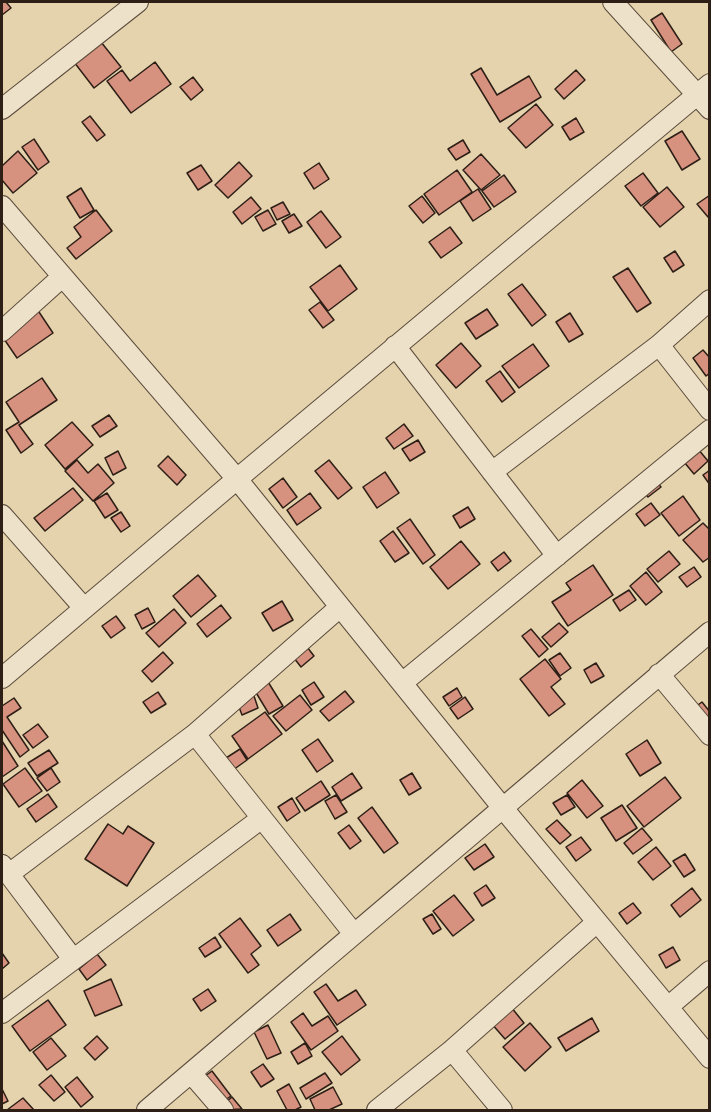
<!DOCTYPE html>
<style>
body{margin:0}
#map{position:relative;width:711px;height:1112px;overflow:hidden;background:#e4d3ac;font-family:"Gentium Book Plus",serif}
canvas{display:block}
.frame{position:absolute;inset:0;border:3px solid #2d1e16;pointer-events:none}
</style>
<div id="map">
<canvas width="711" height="1112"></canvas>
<div class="frame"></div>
</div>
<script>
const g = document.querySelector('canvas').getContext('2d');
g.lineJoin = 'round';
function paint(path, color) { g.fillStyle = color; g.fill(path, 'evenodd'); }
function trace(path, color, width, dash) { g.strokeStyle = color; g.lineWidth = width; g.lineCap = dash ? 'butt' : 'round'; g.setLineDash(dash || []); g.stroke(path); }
const building = new Path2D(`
 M2,2H6L11,8L2,15Z
 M662,13L682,44L671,52L651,20Z
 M101,42L121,67L94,88L74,62Z
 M155,62L171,84L131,113L107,81L122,70L130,81Z
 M481,68L497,95L529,76L541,97L500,122L471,74Z
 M576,70L585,80L564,99L555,89Z
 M193,77L203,90L191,100L180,87Z
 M536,104L553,125L526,148L508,128Z
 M90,116L105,135L97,141L82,122Z
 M576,118L584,132L570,140L562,127Z
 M682,131L700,159L682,170L665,141Z
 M34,139L49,162L38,170L22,147Z
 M463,140L470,152L456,160L448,149Z
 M18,151L37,173L13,193L2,180V166Z
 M481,154L500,175L481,190L463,170Z
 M239,162L252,176L228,198L215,185Z
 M319,163L329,179L314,189L304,173Z
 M201,165L212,181L198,190L187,173Z
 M457,170L472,192L439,215L424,194Z
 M643,173L658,193L641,206L625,186Z
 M504,175L516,192L494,207L482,191Z
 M667,187L684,207L660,227L643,207Z
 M81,188L94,210L80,218L67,197Z
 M478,189L491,209L473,221L460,201Z
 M710,195V216L708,217L697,204Z
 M422,196L435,213L423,223L409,206Z
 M251,197L261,209L242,224L233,212Z
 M283,202L290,214L277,220L271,208Z
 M96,210L112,231L76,259L67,248L81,237L74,227Z
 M268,210L276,224L263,231L255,217Z
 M321,211L341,237L326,248L307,222Z
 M294,214L302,226L289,233L282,221Z
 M450,227L462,243L441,258L429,242Z
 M675,251L684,265L673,272L664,258Z
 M340,265L357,289L328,311L310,287Z
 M628,268L651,303L637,312L613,277Z
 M522,284L546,315L532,326L508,294Z
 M320,302L334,320L323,328L309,310Z
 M35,306L53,333L17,358L2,336Z
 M487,309L498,325L476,339L465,323Z
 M570,313L583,334L569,342L556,322Z
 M461,343L481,366L456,388L436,365Z
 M533,344L549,366L519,388L502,366Z
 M703,350L710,358V373L706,376L693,358Z
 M500,371L515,392L502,402L486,381Z
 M42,378L57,400L19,425L33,444L21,453L6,430L19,422L6,402Z
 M109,415L117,426L100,437L92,426Z
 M72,422L93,445L65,469L45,445Z
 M404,424L413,436L394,449L386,438Z
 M418,440L425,452L410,461L402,449Z
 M698,449L708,461L694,474L684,462Z
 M118,451L126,468L113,475L105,458Z
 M168,456L186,475L177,485L158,466Z
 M77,460L88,473L98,464L114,483L93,501L65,471Z
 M329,460L352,488L338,499L315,471Z
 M710,470V485L703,475Z
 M385,472L399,493L377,508L363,487Z
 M652,476L661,487L648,497L639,487Z
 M283,478L297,497L283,508L269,489Z
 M73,488L83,500L45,531L34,518Z
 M107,493L118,510L105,518L94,501Z
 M310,493L321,508L297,525L287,510Z
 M683,496L700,520L679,536L661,513Z
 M651,503L660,515L645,526L636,514Z
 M468,507L475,519L460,528L453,516Z
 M121,512L130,526L121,532L111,518Z
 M410,519L435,555L423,564L397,528Z
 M703,523L710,530V557L703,562L683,540Z
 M393,531L409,553L395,562L380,541Z
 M461,541L480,564L448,589L430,567Z
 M669,551L680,564L658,582L647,569Z
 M504,552L511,561L498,571L491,562Z
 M593,565L613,595L568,626L552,602L571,590L566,583Z
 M694,567L701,577L687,587L679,577Z
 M646,572L662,592L646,605L630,586Z
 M198,575L216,596L191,617L173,596Z
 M629,590L636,600L620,611L613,600Z
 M282,601L293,620L273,631L262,613Z
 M221,605L231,618L207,637L197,624Z
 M148,608L155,622L142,629L135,615Z
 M174,609L186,623L159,647L146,633Z
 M116,616L125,628L111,638L102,626Z
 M559,623L568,632L551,647L542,637Z
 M531,629L548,649L539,657L522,636Z
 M304,643L314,656L301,667L290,653Z
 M163,652L173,663L152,682L142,671Z
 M560,653L571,668L560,676L549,660Z
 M545,659L561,679L551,687L565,704L549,716L520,679Z
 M596,663L604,676L591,683L584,670Z
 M265,677L283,706L269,714L252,686Z
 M314,682L324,697L311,705L302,690Z
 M457,688L462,697L449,706L443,697Z
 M345,691L354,702L329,721L320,711Z
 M158,692L166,704L151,713L143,702Z
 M253,693L258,708L242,715L236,699Z
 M300,695L312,710L286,731L273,716Z
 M465,697L473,709L458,719L450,708Z
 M14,698L21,708L7,717L29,750L20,757L2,730V706Z
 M702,702L710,712V719L691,710Z
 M265,712L282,734L248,759L232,736Z
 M38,724L48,737L33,748L23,735Z
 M318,739L333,761L317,772L302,750Z
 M647,740L661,763L640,776L626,754Z
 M2,741L18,766L2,777Z
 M240,749L247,760L233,770L226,758Z
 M49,750L58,763L37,776L28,763Z
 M25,768L42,791L19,807L3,784Z
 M51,768L60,782L47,791L37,778Z
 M352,773L362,788L341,801L332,787Z
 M412,773L421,788L409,795L400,780Z
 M665,777L681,798L644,827L627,806Z
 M582,780L603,806L587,818L567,793Z
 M321,781L330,795L305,811L296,798Z
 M48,794L57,807L36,822L27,809Z
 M336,795L347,812L335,819L325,801Z
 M567,795L575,807L561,815L553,803Z
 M292,798L300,812L287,821L278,807Z
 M622,805L637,828L616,841L601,818Z
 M372,807L398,843L384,853L358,818Z
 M557,820L571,835L560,844L546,829Z
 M108,824L123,834L128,826L154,843L127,886L85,859Z
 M349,825L361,841L350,849L338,833Z
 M642,828L652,840L633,854L624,843Z
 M581,837L591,850L576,861L566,847Z
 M485,844L494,857L474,870L465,858Z
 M656,847L671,866L653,880L638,862Z
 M685,854L695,870L684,877L673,861Z
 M486,885L495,898L482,906L474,893Z
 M692,888L701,900L680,917L671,905Z
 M454,895L474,920L453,936L433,911Z
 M633,903L641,913L627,924L619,913Z
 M290,914L301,930L278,946L267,930Z
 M432,914L441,929L433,934L423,919Z
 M240,918L261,946L251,954L259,965L248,973L219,934Z
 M215,937L221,947L205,957L199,948Z
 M673,947L680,960L666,968L659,955Z
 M2,953L9,963L2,969Z
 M97,954L106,965L87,980L79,969Z
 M111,979L122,1005L95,1016L84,991Z
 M326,984L338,1001L356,990L366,1005L337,1025L314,992Z
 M208,989L216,1001L201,1011L193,999Z
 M48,1000L66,1025L30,1051L12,1026Z
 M511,1007L524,1023L505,1039L491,1023Z
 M303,1013L312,1026L328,1016L338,1031L311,1050L291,1022Z
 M592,1018L599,1031L566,1051L558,1038Z
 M530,1023L551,1047L525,1071L503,1047Z
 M268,1025L281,1053L267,1059L254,1032Z
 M97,1036L108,1048L95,1060L84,1048Z
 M342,1036L360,1060L341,1075L322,1052Z
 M51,1038L66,1056L47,1070L33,1052Z
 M305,1043L312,1056L298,1064L291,1052Z
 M263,1064L274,1079L261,1087L251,1072Z
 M212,1071L231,1096L217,1106L198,1081Z
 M325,1073L332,1083L306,1099L300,1088Z
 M51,1075L65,1092L54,1101L39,1085Z
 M77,1077L93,1097L81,1107L65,1087Z
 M289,1084L301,1107L295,1110H287L277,1091Z
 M333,1087L342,1104L329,1110H315L310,1099Z
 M2,1089L8,1101L2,1104Z
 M232,1097L242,1109L223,1110L220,1107Z
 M23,1098L34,1110H7Z`);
paint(building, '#d6927f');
trace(building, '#2d1e16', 1.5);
const street = new Path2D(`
 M613,2L710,109
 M2,109L138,2
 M2,206L237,479L502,807L710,1058
 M2,331L62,277
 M659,345L710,410
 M395,346L557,556
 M492,472L659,345L710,300
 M2,515L84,608
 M659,674L710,735
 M2,678L237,479L710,84
 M402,683L710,430
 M195,734L354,934
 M2,865L73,959
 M9,874L195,734L340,607
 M668,1007L710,971
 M2,1013L262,818
 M452,1050L502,1110
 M191,1073L223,1110
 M147,1110L710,632
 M377,1110L452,1050L597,922`);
trace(street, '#5b4b3c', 22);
trace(street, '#ede2c9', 20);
</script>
